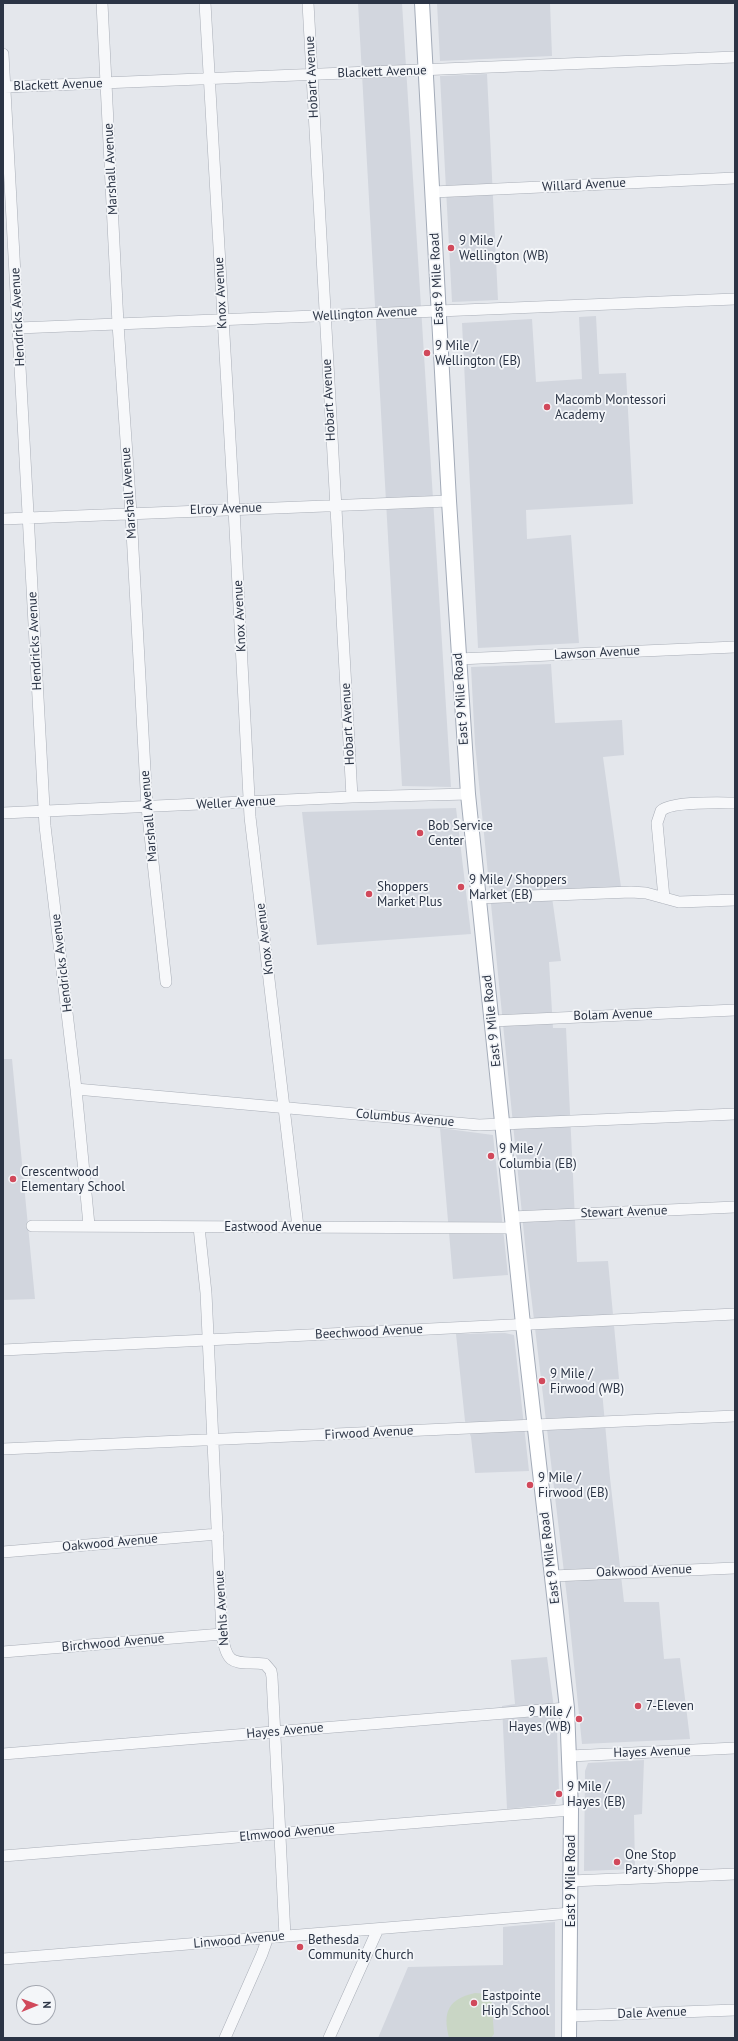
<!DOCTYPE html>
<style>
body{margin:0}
#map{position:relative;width:738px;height:2041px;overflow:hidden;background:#e4e7ec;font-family:"PT Sans",sans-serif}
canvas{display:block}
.frame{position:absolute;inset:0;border:4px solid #2b3445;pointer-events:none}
.north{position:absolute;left:16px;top:1985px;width:40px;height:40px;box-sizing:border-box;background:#f4f6f9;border:1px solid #a4a8b1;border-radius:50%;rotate:89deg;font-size:11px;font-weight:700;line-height:16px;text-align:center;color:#2b3445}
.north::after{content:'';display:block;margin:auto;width:14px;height:18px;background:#d1495b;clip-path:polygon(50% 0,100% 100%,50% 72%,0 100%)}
</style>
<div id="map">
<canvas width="738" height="2041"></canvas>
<div class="frame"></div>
<div class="north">N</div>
</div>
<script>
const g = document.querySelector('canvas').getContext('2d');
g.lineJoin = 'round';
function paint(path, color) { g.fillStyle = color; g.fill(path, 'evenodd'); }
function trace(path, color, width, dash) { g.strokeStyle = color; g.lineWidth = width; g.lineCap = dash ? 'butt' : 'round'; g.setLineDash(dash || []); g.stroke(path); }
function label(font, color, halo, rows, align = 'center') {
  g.font = font + ' "PT Sans",sans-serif'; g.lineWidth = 3.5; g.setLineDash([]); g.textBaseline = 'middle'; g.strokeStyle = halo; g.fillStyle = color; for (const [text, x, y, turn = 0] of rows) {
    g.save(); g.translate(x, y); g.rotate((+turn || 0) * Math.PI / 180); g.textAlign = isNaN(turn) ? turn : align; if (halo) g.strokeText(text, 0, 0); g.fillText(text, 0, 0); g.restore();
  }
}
paint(new Path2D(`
 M358,3H402L451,787L402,786Z
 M437,3H550L552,56L440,61Z
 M487,74L498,300L452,302L440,76Z
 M596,316L599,374L626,373L633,504L526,510L527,539L571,535L579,643L478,648L462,323L532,319L536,382L582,379L579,317Z
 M551,664L555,723L622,720L624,755L603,757L621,887L551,890L561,961L549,962L553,1028H566L577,1262L608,1261L619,1379L601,1380L610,1478L624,1602H659L664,1659L680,1658L690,1739L582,1744L568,1606L525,1244L475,744L471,667Z
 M456,808L471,934L317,945L302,812Z
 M3,1059H12L35,1299L3,1300Z
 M440,1128L493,1135L508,1275L453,1279Z
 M505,1333L514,1335L529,1471L475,1473L471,1437L465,1421L456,1334Z
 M547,1657L557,1730L559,1791L555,1804L507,1809L502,1706L515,1704L511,1660Z
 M644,1760L642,1814L634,1815L635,1869L584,1871L585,1771L588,1763Z
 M555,1922V2038H378L408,1967L503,1965V1927Z`), '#d2d6de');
paint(new Path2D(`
 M475,1993L491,1994L494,2034L491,2038H449C442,2011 449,1999 475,1993Z`), '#c9d6c5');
const minor = new Path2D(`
 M102,3L118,324L131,513L147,807L166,982
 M205,3L234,509L250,817L298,1227
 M308,3L352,797
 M3,54L45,826L76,1089L89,1225
 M5,87L735,57
 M433,192L735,178
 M18,328L735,299
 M3,519L449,501
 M458,659L735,647
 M3,813L352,797L468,794
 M478,898L631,892L646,893L679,902L735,900
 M664,898L657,823L661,811C671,801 720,803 735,803
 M492,1021L735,1010
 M76,1089L479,1125L735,1114
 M512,1217L735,1207
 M32,1226L514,1228
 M199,1227L206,1293L222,1634C227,1669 236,1661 265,1664L271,1671L272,1677L285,1936
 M3,1350L735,1314
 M3,1449L735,1416
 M3,1552L218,1534
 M553,1576L735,1568
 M3,1652L222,1634
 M3,1754L567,1708
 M570,1756L735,1748
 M3,1856L571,1810
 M571,1881L735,1874
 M3,1959L571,1913
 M570,2016L735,2010
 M225,2038L262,1954L268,1937
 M329,2038L378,1929`);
const major = new Path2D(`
 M422,3L449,501L468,794L523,1324L567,1708L571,1810L569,2038`);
trace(minor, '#a9aeb7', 12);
trace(major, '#a3abb8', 16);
trace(minor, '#f7f8fa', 11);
trace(major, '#fff', 14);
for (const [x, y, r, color] of [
 [451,248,4,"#d1495b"],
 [427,353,4,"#d1495b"],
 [547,407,4,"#d1495b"],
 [420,833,4,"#d1495b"],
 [461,887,4,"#d1495b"],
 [369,894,4,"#d1495b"],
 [491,1156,4,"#d1495b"],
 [13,1179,4,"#d1495b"],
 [542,1381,4,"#d1495b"],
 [530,1485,4,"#d1495b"],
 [638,1706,4,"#d1495b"],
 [579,1719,4,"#d1495b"],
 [559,1794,4,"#d1495b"],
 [617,1862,4,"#d1495b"],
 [300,1947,4,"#d1495b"],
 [474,2003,4,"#d1495b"]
]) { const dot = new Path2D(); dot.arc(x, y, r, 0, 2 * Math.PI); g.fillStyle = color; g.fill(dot); trace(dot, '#f4f6f9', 1.5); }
label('13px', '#2b3445', '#f4f6f9', [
 ["Blackett Avenue",382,72,-2],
 ["Hobart Avenue",312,77,-93],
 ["Blackett Avenue",58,85,-2],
 ["Marshall Avenue",111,169,-93],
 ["Willard Avenue",584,185,-3],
 ["East 9 Mile Road",437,279,-93],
 ["Knox Avenue",221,293,-93],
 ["Wellington Avenue",365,314,-3],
 ["Hendricks Avenue",18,317,-93],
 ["Hobart Avenue",329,400,-93],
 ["Marshall Avenue",129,493,-94],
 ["Elroy Avenue",226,509,-2],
 ["Knox Avenue",240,616,-93],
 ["Hendricks Avenue",35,641,-93],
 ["Lawson Avenue",597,653,-3],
 ["East 9 Mile Road",461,699,-94],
 ["Hobart Avenue",348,724,-93],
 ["Weller Avenue",236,803,-3],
 ["Marshall Avenue",149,816,-95],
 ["Knox Avenue",265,939,-97],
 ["Hendricks Avenue",62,963,-97],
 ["Bolam Avenue",613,1015,-2],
 ["East 9 Mile Road",492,1021,-96],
 ["Columbus Avenue",405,1118,5],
 ["Stewart Avenue",624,1212,-2],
 ["Eastwood Avenue",273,1227],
 ["Beechwood Avenue",369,1332,-3],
 ["Firwood Avenue",369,1433,-3],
 ["Oakwood Avenue",110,1543,-5],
 ["East 9 Mile Road",550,1558,-97],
 ["Oakwood Avenue",644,1571,-2],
 ["Nehls Avenue",222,1608,-94],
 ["Birchwood Avenue",113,1643,-5],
 ["Hayes Avenue",285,1731,-5],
 ["Hayes Avenue",652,1752,-2],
 ["Elmwood Avenue",287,1833,-5],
 ["East 9 Mile Road",571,1881,-90],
 ["Linwood Avenue",239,1940,-5],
 ["Dale Avenue",652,2013,-2]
]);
label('13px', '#2b3445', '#f4f6f9', [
 ["9 Mile /",459,241],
 ["Wellington (WB)",459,256],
 ["9 Mile /",435,346],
 ["Wellington (EB)",435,361],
 ["Macomb Montessori",555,400],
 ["Academy",555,415],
 ["Bob Service",428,826],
 ["Center",428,841],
 ["9 Mile / Shoppers",469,880],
 ["Market (EB)",469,895],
 ["Shoppers",377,887],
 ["Market Plus",377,902],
 ["9 Mile /",499,1149],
 ["Columbia (EB)",499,1164],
 ["Crescentwood",21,1172],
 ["Elementary School",21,1187],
 ["9 Mile /",550,1374],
 ["Firwood (WB)",550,1389],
 ["9 Mile /",538,1478],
 ["Firwood (EB)",538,1493],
 ["7-Eleven",646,1706],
 ["9 Mile /",571,1712,"right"],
 ["Hayes (WB)",571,1727,"right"],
 ["9 Mile /",567,1787],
 ["Hayes (EB)",567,1802],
 ["One Stop",625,1855],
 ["Party Shoppe",625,1870],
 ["Bethesda",308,1940],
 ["Community Church",308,1955],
 ["Eastpointe",482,1996],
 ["High School",482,2011]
], 'left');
</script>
